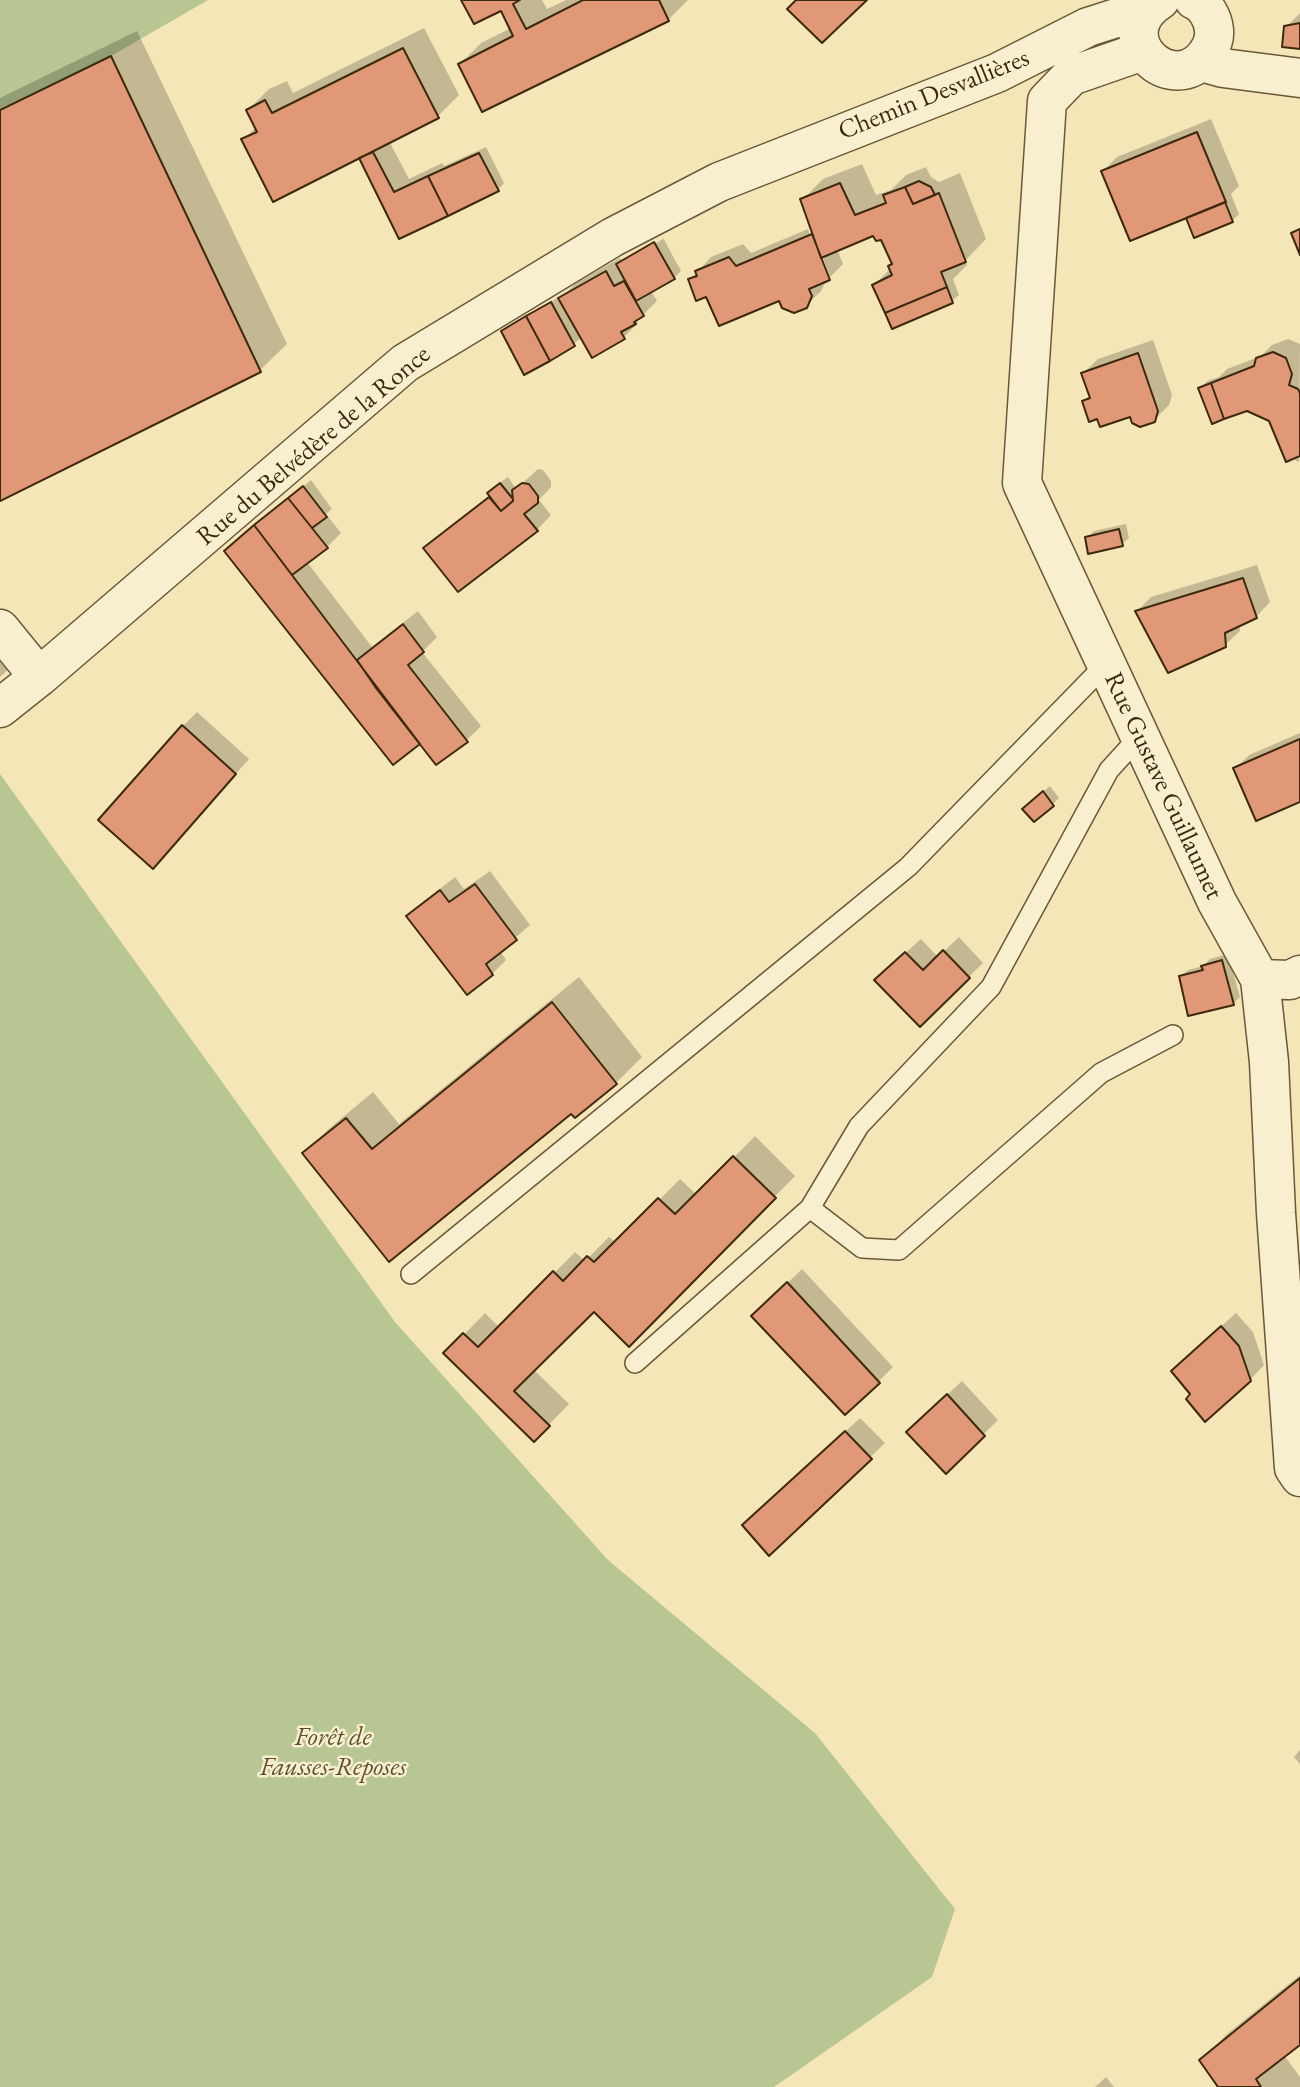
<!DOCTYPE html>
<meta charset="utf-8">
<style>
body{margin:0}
canvas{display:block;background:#f5e6b8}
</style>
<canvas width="1300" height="2087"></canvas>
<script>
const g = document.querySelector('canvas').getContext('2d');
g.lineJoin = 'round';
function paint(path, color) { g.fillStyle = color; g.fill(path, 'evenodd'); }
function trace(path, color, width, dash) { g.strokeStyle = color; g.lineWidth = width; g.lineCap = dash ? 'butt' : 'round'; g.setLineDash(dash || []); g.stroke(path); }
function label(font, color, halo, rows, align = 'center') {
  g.font = font + ' "EB Garamond",serif'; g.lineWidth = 5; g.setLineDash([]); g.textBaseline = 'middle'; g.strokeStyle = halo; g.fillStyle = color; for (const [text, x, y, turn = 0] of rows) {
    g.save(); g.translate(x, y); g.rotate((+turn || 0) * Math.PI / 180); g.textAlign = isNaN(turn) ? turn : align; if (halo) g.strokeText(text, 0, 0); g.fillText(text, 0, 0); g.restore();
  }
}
paint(new Path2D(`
 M0,0H208L111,56L0,110Z
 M0,774L395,1322L608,1560L815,1733L955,1909L932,1977L774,2087H0Z`), '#b7c692');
paint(new Path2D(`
 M463,0H542L547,9L566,0H688L668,20L460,64L481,43L511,28L502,9Z
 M1300,13V47L1286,27Z
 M424,28L459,95L438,116L389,141L409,179L442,163L444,166L486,147L504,183L498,190L400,237L360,156L244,139L256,127L248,110L269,89L287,81L293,93Z
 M137,31L287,344L260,370L0,499V98Z
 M1211,119L1239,186L1231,194L1239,214L1232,221L1194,213L1103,171L1117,157Z
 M862,164L876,195L891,190L906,175L926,167L931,177L939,182L960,173L986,239L965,261L967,265L953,279L959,295L952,301L874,285L891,268L893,263L882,237L874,234L837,249L843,264L830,277L802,200L823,179Z
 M808,229L827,279L821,291L806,306L780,298L707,295L690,280L711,257L743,244L751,253Z
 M662,236L681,271L674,278L651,291L657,301L637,321L638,323L624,337L593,355L582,337L574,344L525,373L503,332L510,325L559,297L560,299L575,284L620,258L622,260L623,259V262L663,239Z
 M1288,339L1300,344L1299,462L1296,461L1271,420L1200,388L1207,381L1219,377L1227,369L1261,356L1272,345Z
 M1153,340L1172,395L1169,405L1154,420L1131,415L1098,417L1084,402L1091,395L1083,373L1098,359Z
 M538,469L543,470L551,481V487L539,500L551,515L537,530L426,548L440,534L490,495L496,486L508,477L516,489Z
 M311,480L332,509L326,514L341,533L327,547L307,562L372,647L418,611L437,637L422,652L481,726L467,740L420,741L226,551L240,537Z
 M1126,524L1129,538L1122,544L1087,538L1094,531Z
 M1257,565L1270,602L1256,617L1239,624L1240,631L1225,645L1137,611L1151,597Z
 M0,648L14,664L0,677Z
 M197,712L249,759L167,852L183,726Z
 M1300,733V804L1299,801L1235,769L1249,755Z
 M1050,786L1059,798L1053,804L1032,802Z
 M490,871L530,925L500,951L506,960L492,974L408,916L423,902L455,877L464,889Z
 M959,937L983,963L921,1024L891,966L921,939L938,957Z
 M1228,954L1240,997L1233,1004L1181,976L1188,970L1203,966L1210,959Z
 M579,977L642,1057L616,1083L571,1111L390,1259L304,1153L331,1127L373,1092L399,1124Z
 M755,1136L795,1176L629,1345L594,1309L534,1370L569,1404L534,1440L446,1353L485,1313L500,1328L575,1252L585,1261L609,1237L616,1243L680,1179L697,1195Z
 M802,1269L893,1367L878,1382L768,1302Z
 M1236,1313L1253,1332L1264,1365L1250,1380L1193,1394L1187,1357Z
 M962,1381L998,1420L946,1471L922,1418Z
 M860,1418L885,1443L770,1554L759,1511Z
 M1300,1750V1764L1294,1757Z
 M1300,1975V2042L1284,2055L1300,2077V2087H1220L1201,2061L1227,2034Z
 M1106,2077L1114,2087H1095Z`), '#0003');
const building = new Path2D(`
 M461,0H520L513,4L526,29L583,0H659L669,21L482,112L458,64L513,36L501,11L474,24Z
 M796,0H867L822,43L787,9Z
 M1300,23V49L1282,47L1284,26Z
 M403,48L439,118L273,202L241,139L257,132L246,110L265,100L272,113Z
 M111,56L261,372L0,501V110Z
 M1197,132L1226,202L1130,241L1101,171Z
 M373,152L394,192L428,176L448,216L399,239L359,158Z
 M479,153L499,191L448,216L428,176Z
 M919,181L931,187L935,195L913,204L905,187Z
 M840,183L855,215L886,203L883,195L905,187L913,204L939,193L966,262L941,272L947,287L885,313L872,285L892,275L888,266L892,264L881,240L876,241L873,236L821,258L800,199Z
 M1225,202L1233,222L1194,238L1186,218Z
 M1300,229V255L1291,233Z
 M812,234L830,280L809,289L812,296L807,308L794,313L782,308L779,301L719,326L706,297L696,301L688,279L697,276L695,271L729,257L736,266Z
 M654,242L675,279L636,301L616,264Z
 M606,271L614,286L624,281L644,316L634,322L636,324L621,332L625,339L592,358L558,298Z
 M947,287L953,303L892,329L885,313Z
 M551,302L575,346L550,361L526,316Z
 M526,316L550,361L524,375L501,331Z
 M1273,352L1286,358L1292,374L1289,385L1298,389L1300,393V456L1286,462L1269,421L1247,411L1224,419L1211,383L1254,366L1256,358Z
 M1138,353L1158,411L1155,422L1140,427L1132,423L1130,417L1100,427L1097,419L1089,422L1082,401L1090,398L1081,373Z
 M1211,383L1224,419L1212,424L1198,388Z
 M500,483L513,499V501L501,511L487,493Z
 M522,483L529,484L538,496V503L524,514L538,531L458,592L423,548L489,497L501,511L513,501L512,490Z
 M303,486L327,517L312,528L288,498Z
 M288,498L328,548L292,575L254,525Z
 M254,525L420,744L393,765L224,551Z
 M1119,529L1123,546L1088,554L1085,537Z
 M1243,578L1257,618L1225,633L1226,647L1168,673L1135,611Z
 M403,624L424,652L408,665L468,742L436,765L376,688L357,660Z
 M182,725L236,774L153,869L98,820Z
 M1300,739V802L1256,821L1233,768Z
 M1043,791L1054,806L1034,822L1022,809Z
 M475,884L517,940L486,964L493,975L467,995L406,916L440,890L449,902Z
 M943,950L970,978L920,1027L874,980L905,952L923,970Z
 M1222,960L1234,1005L1188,1016L1179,976L1203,970L1201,966Z
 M552,1002L617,1084L575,1118L571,1114L389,1262L302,1153L346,1118L372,1149Z
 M733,1156L776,1198L629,1347L594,1312L514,1391L550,1426L534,1442L443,1353L463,1333L478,1347L553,1271L563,1281L587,1256L594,1262L658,1198L675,1214Z
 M787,1282L880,1383L845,1415L751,1316Z
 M1221,1326L1239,1346L1251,1381L1205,1422L1186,1399L1190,1394L1171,1371Z
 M947,1394L985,1436L946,1474L906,1432Z
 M845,1431L872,1459L769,1556L742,1525Z
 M1300,1978V2045L1256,2079L1261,2087H1218L1199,2060Z`);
paint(building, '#e09877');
trace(building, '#3d290e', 2);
const service = new Path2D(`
 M810,1208L862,1248L899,1250L1101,1073L1173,1035
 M411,1274L908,867L1106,664
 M635,1363L810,1208L859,1126L991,987L1109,770L1140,736`);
const minor = new Path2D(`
 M1160,0C1104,36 1172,100 1206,55C1211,48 1215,39 1214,30C1213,18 1205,4 1194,0
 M1201,62L1223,68L1300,78
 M1047,101L1022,483L1217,902L1260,979L1269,1062L1276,1213L1294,1468L1300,1477
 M1047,101L1071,76L1143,51
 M0,629L39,677
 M0,708L39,677L405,363L613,237L719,182L997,73L1088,27L1148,8
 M1260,979L1290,980L1300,975`);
trace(service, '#6b5838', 22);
trace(minor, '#6b5838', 41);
trace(service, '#f8efd1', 19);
trace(minor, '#f8efd1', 38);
label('26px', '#3d290e', '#f8efd1', [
 ["Chemin Desvallières",934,95,-22],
 ["Rue du Belvédère de la Ronce",314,446,-40],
 ["Rue Gustave Guillaumet",1163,786,65]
]);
label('italic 26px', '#5c502f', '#f8efd1', [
 ["Forêt de",333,1738],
 ["Fausses-Reposes",333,1768]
]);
</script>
